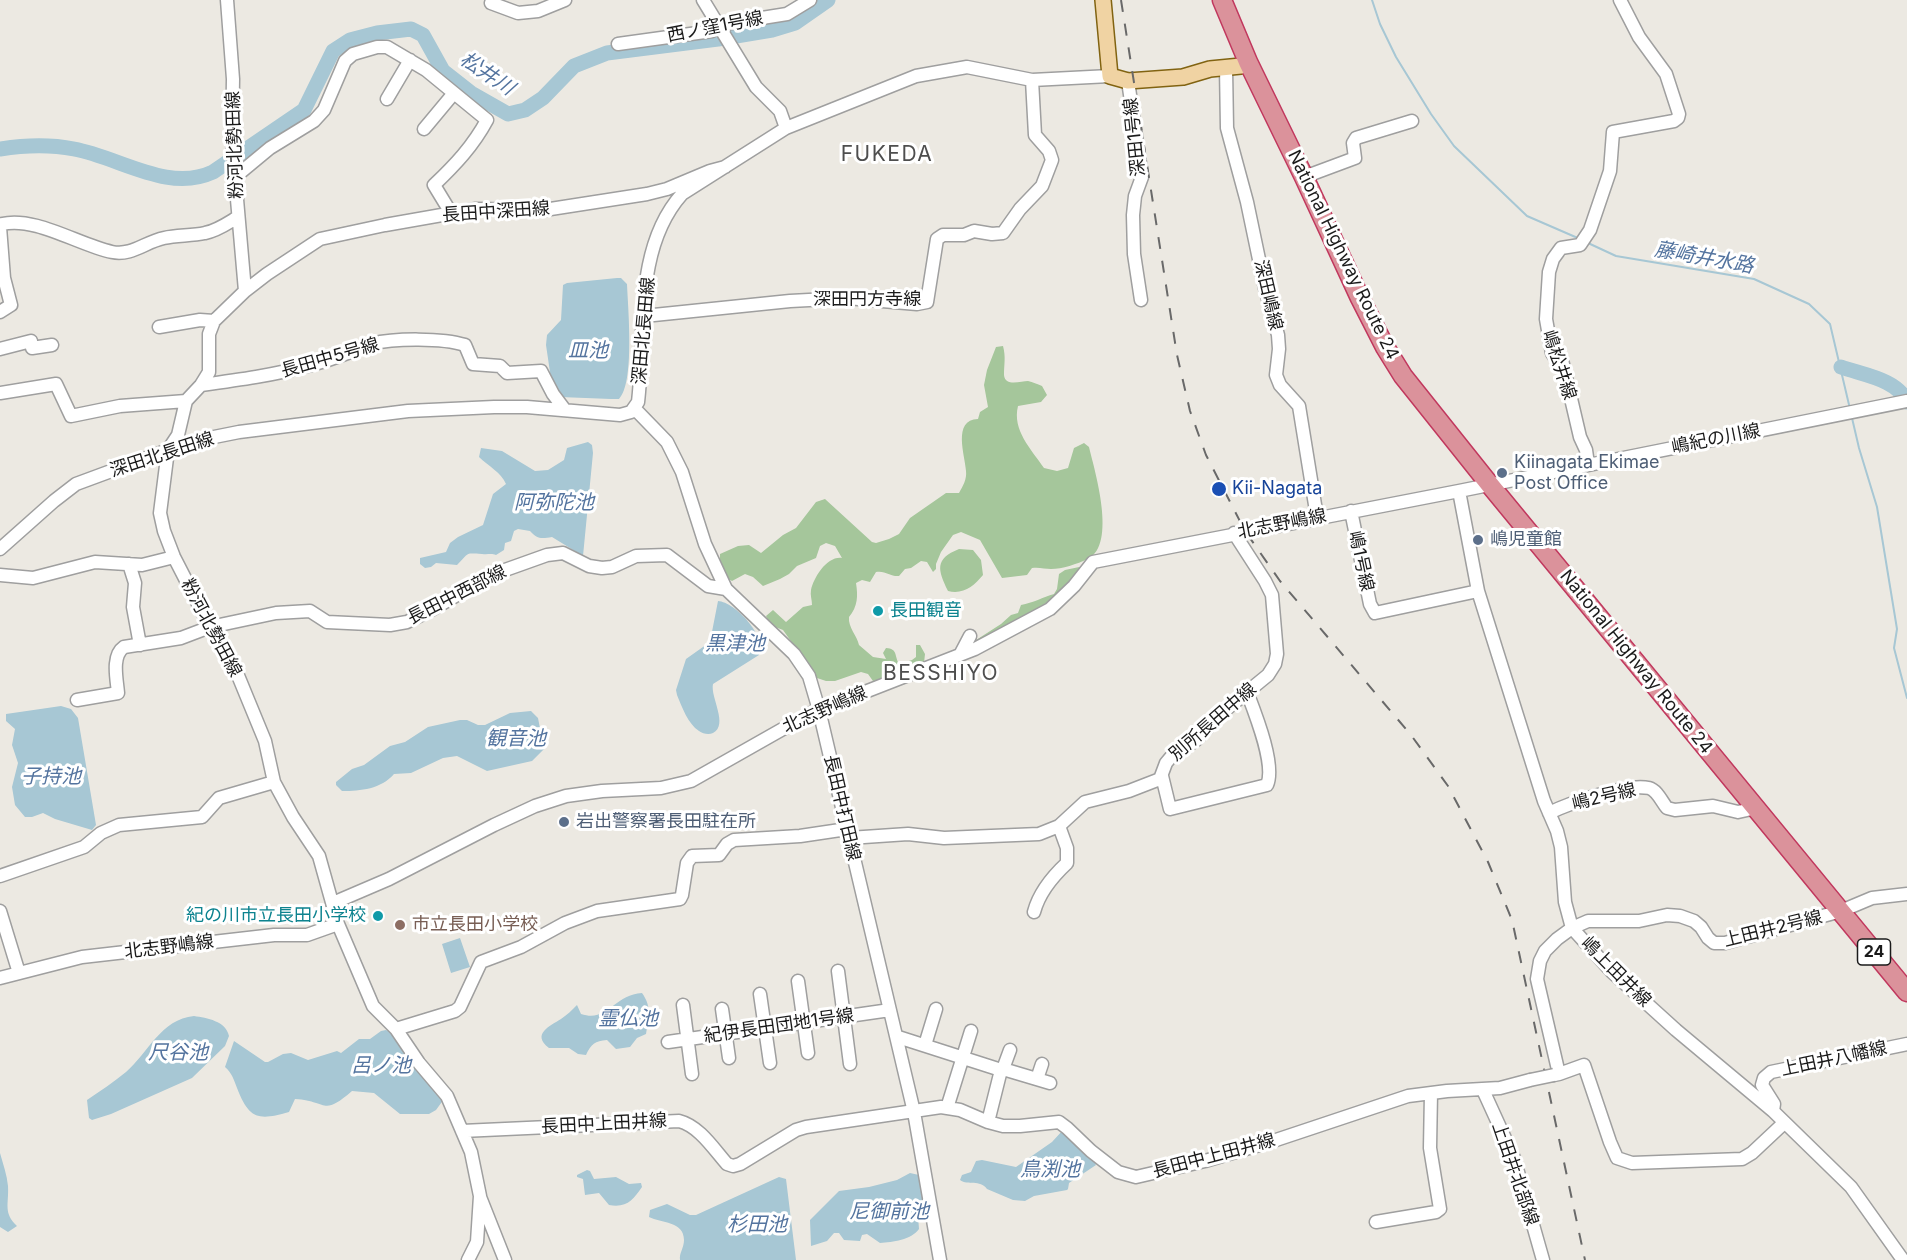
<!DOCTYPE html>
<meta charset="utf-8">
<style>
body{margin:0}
canvas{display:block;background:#ece9e2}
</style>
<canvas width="1907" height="1260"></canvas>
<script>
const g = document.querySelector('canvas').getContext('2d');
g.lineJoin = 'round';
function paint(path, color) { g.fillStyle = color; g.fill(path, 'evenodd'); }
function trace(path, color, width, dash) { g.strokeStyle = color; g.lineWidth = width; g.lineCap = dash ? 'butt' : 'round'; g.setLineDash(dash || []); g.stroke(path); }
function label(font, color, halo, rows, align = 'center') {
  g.font = font + ' Inter,"Noto Sans JP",sans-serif'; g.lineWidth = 6; g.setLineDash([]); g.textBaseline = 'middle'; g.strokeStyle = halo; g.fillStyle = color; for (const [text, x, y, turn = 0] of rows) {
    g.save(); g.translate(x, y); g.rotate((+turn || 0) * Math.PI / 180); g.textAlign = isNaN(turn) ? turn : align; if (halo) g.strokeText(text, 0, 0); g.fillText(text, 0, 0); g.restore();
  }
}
paint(new Path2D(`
 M1003,346C1006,357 1004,364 1004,375C1005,387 1021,381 1028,381C1033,382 1037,384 1042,386L1047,395L1041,402L1018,406C1012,430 1031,449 1044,468L1057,471L1068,468L1074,448L1084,443L1089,447C1095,472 1117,544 1088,559C1077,564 1062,569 1051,569C1045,569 1039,567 1032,568L1027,575L1002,578L980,540L961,532L953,535L941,552L936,564V569L933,572L927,562L921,561L911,568L905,569L899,576C891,577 885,570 876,572L870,582L862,580L856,583C858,596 858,606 849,617C848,628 857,635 859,645L873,657L886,659L883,653L886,648C898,649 894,655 899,664L912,660L916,657V645H920L925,654L924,663L883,679L873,681L868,674L861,672L835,681H826L817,678L783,630L770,625L766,616L773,610L786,622L803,607L812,605C812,600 810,595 811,590C814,577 827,556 842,558L835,546L826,543L820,546L816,558L797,566L789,574L780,579L763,586L753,577L745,574L732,581C720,575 720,567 720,554L738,546L749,545L761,553L783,535L796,528L816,502L825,499L872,542L876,543L889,539L899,534L910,518L946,493H959C963,486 967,479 966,471C965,455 952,420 978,419L980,412L988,407L984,385L987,370L996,347Z
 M959,549L973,550L981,560L983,575C974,586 963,595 948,591C938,570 934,559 959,549Z
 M1084,566L1049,606L974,643L973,642L1001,624L1011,615L1018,613L1021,605C1033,603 1043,597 1054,594L1057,589L1059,574L1065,570Z`), '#a5c69b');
paint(new Path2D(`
 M617,278H621L627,284C628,308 635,383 619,399H611L560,397L551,379L546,345L547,335L561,320L563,285L567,283Z
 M588,442L592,445L593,453L583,556L552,537C541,539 537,539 530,531L518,529L514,531L511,541L505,543L504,550L496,555C491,553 488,555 482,554C464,553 470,552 457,565L436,563L431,567L425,568L420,564V558L446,552L450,543L458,537L483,525L493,494L506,484C501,472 488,466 479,457L481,448L502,451L535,471L548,470L564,460L567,448Z
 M718,601C735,602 768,637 759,655L713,684C710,697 729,725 713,733C709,735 703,734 699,731C688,724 682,707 677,695L676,690L686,659L710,642Z
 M61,706L71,709L78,718L96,825L92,830L55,819L43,813L32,817H25L15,805L12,787L18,763L12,745L15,729L6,721V714Z
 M531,711L538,718L544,749L532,761L487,771L457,756L443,758L411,773L394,774C381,789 361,791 342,791L336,785V782L352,769L364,765L390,746L405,742L428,727L460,720H467L478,725H485L510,713Z
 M460,938L470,967L451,973L442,944Z
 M642,993C652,1007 649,1018 646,1034L637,1038L630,1047L616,1049L607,1040C595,1041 591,1044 586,1055L578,1054L569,1048H549C531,1034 550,1026 561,1019C567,1015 572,1010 577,1005L581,1014C608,1023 613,995 642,993Z
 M194,1016C207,1018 226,1021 229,1036L225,1046L192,1078L111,1114L92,1120L89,1118L87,1100C100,1091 114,1082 126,1072C148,1053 161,1019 194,1016Z
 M386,1030L395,1035L444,1099L436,1110L429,1114H400L374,1093L352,1091C322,1117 328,1101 295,1099L289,1112C258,1121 249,1119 237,1088C234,1080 232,1073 225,1067L234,1041L265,1062H268L283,1054L291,1053L308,1060L337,1051L341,1053L359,1039H370L381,1031Z
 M1063,1130L1091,1156L1096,1165L1069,1183L1068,1189L1067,1190L1034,1196L1025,1201L1013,1200L987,1189C980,1179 968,1186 960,1180L962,1175L971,1172L976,1161L982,1160L1016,1167L1052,1142Z
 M0,1153C3,1164 7,1175 8,1186C9,1204 3,1213 17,1226L8,1232L0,1227Z
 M587,1170L590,1171L594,1179L616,1177L629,1184L641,1183L642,1187C633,1200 627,1208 609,1205L599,1193L585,1195L583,1179L577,1177V1175Z
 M910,1173L919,1175L923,1205L918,1216L919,1229C911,1240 893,1242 880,1243L867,1234L862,1235L860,1241L844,1240L839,1233H834L827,1241L811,1246L810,1220L839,1191L869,1187L897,1180Z
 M779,1177L786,1179L796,1260H680C679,1253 684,1248 684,1240C684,1221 661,1223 649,1217L650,1210L667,1204L690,1215H696Z`), '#a7c7d4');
trace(new Path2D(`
 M1372,0L1380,24L1396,57L1431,114L1454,146L1527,216L1580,239
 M1588,243L1616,256L1754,279L1809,304L1830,324L1850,409
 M1852,418L1859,448L1877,507L1897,629L1894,648L1907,698`), '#a7c7d4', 2);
trace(new Path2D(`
 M0,149C25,145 49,144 74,149C119,157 168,193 213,172L304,110L333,51L350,40L377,33L411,29L423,35L443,71L471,93L508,114L525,110L543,98L574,66L607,53L718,39L772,30L795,23L828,0
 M1841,367C1863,375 1897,379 1907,402`), '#a7c7d4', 15);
const minor = new Path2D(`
 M227,0L233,79L232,142L245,291
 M703,0L756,87L780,111L786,128
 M491,3L518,13L538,11L565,0
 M618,44L712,31L718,25L787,14L810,0
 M1226,68L1227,128L1247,202L1265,288L1278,335L1279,349L1276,375L1280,385L1299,406L1317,517
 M1128,81L1142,177L1135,196L1133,215L1134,254L1141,300
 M387,99L410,60
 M424,129L454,93
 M235,177L270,148L314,121L324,110L345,61L353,54L377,47H387L426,70L487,120C473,146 455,165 434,185L451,213
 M1304,177L1355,158L1353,143L1356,138L1412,121
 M0,312L11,305L4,278L0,227L2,224C35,216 79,245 112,252C132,256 145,242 164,238C177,235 191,236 205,233C217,231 228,223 238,217
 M644,316L790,301L847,298L917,304L927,302L937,239L943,235H964L974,231L992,234L1003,233L1020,209L1042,186L1052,160L1049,151L1035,135L1032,80
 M159,327L200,320L214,321
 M0,349L31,341L32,348L52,345
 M201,385C238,380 275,375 311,365C332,360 352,351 372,344C394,338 443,338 465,345L473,364L500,366L507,373L541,371L553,394L565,410
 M0,393L56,384L71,416L120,406L186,401
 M635,409L667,442L682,472L705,544L726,589L794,654L809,676L819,710L914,1112L940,1260
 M1588,464L1586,450L1580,437L1562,360L1560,357L1554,356L1552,353L1546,319L1549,272L1553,259L1561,248L1580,245L1590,230L1610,171L1613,132L1674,121L1678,118L1679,114L1666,74L1639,37L1620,0
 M1459,491L1478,591L1544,801L1557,831L1561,847L1565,902L1572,928L1612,972L1676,1030L1773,1111L1851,1187L1903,1260
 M1351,511L1370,604L1375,613L1478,591
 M0,549L54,501L76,484L168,450L209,438L239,432L408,411L494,407H527L620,415L631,412L638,402C646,335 633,249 682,194L786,128L916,76L967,67L1032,80L1110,76
 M129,564L135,583L133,607L140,645
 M0,575L33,578L95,562L142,565L174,557
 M960,655L970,636
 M77,700L118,693C117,680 111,656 124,647L181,638L210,627L276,613L310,611L327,622L390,625L407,622L433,609L491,575L547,555L563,553L589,566L602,568L612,567L636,556L667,555L708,586L726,589
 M1162,776L1170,809L1267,785C1276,765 1255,713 1247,692
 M1549,813C1570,803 1626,783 1649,788C1657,790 1662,802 1667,808L1675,810L1713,806L1738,812L1756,808
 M849,838L908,834L944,838L1039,834L1059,826L1085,802L1129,791L1160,779L1166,763L1171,757L1196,740L1224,711L1268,675L1275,664L1277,654L1272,595L1265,581L1234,533
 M0,876L84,847L101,833L119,825L202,817L219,798L274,782
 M333,903L389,879L494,825L535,806L566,796L602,791L661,788L691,781L811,713L975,649L1050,609L1074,586L1093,562L1459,491L1907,401
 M0,911L19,973
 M1034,912C1039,893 1053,876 1067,863V848L1059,826
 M838,971L850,1064
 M0,978L82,957L274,935H307L338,924
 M798,981L808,1053
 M760,994L770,1063
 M683,1005L692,1074
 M722,1009L729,1058
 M396,1029L455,1011L460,1007L481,962L521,947L565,923L597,911L680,899L682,895L687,863L692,856L719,855L727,844L734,840L800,836L847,829
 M898,1037L1001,1070L1003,1069L1050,1083
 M668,1042L890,1010
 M925,1045L936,1009
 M1003,1069L1010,1050
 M1559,1074L1584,1065L1610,1142L1617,1158L1632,1163L1742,1159L1752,1153L1784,1123
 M1554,1075L1559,1074L1537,979L1540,961L1545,951L1557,939L1572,928L1588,921H1639L1667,915L1680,916L1694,921L1701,927L1708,938L1714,943H1725L1841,911L1872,898L1907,894
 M1037,1079L1042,1064
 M1483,1090L1514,1158L1543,1260
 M947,1108L971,1031
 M1773,1111L1774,1104L1762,1085L1764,1078L1771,1072L1907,1044
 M988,1122L1001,1070
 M462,1131L679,1121C699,1126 713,1148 727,1164L733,1166L740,1164L796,1130L806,1127L941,1107L960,1110L988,1122L1003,1126H1020L1059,1122L1067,1128L1091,1151L1118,1172L1136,1177L1205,1161L1276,1140L1408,1096L1447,1091L1500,1088L1530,1080
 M480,1197L505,1260
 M1376,1222L1436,1212L1440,1209L1430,1148L1431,1093
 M468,1260L477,1242L480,1196L471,1152L447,1096L419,1063L396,1029L373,1006L338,924L319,856L293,817L274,782L265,741L230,656L210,627L174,557L164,531L160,513L168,450L178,435L186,401L201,385L209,372V334L214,321L245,291L267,274L320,239L385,225L476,209L544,210L647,194L667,189L710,171L725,167`);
const major = new Path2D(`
 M1103,0L1110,76L1128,81L1183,77L1210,69L1241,66L1248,62`);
const highway = new Path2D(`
 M1222,0L1248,62L1304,177L1360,298L1385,347L1403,376L1490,485L1907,992`);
trace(minor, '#9f9f9f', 15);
trace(major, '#816311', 18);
trace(highway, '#c1385e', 21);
trace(minor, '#fff', 12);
trace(major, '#f0d3a3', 15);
trace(highway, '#db929b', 18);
trace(new Path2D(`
 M1121,0L1177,355L1190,411L1206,455L1245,531L1280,581L1411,735L1448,786L1488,862L1512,920L1585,1260`), '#696969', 2, [12, 12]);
const minorBridge = new Path2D(`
 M1530,1080L1554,1075`);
trace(minorBridge, '#9f9f9f', 15, []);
trace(minorBridge, '#fff', 12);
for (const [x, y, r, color] of [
 [1502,473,6,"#5c6f8a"],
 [1219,489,8,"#1a4fb4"],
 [1478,540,6,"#5c6f8a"],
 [878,611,6,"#0f9aa8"],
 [564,822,6,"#5c6f8a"],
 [378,916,6,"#0f9aa8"],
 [400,925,6,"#8d6e63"]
]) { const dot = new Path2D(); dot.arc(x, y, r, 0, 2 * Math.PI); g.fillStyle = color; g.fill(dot); trace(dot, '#fff', 2); }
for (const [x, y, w] of [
 [1874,952,33]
]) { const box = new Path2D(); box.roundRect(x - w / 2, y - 13, w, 26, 4.5); g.fillStyle = '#fff'; g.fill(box); trace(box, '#1b1b1b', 1.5); }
label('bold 16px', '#1b1b1b', null, [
 ["24",1874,952]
]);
label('18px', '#1b1b1b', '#fff', [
 ["西ノ窪1号線",715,27,-11],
 ["深田1号線",1135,137,-96],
 ["粉河北勢田線",235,145,-92],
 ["長田中深田線",496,212,-4],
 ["National Highway Route 24",1343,255,64],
 ["深田嶋線",1268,295,77],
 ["深田円方寺線",867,300],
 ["深田北長田線",644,331,-85],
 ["長田中5号線",330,358,-16],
 ["嶋松井線",1559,365,72],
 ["嶋紀の川線",1716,439,-11],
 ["深田北長田線",162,455,-18],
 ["北志野嶋線",1282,524,-11],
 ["嶋1号線",1361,561,78],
 ["長田中西部線",457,595,-27],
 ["粉河北勢田線",211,628,62],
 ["National Highway Route 24",1636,662,51],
 ["北志野嶋線",825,710,-24],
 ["別所長田中線",1213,722,-41],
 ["嶋2号線",1604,797,-13],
 ["長田中打田線",842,808,77],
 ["上田井2号線",1773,929,-14],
 ["北志野嶋線",169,947,-7],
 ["嶋上田井線",1616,972,45],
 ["紀伊長田団地1号線",779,1026,-8],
 ["上田井八幡線",1834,1059,-12],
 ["長田中上田井線",604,1124,-3],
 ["長田中上田井線",1214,1156,-15],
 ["上田井北部線",1515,1174,71]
]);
label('18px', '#4e5e75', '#fff', [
 ["Kiinagata Ekimae",1514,463],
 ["Post Office",1514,484],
 ["嶋児童館",1490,540],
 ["岩出警察署長田駐在所",576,822]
], 'left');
label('18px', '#164399', '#fff', [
 ["Kii-Nagata",1232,489]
], 'left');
label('18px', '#0d838f', '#fff', [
 ["長田観音",890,611],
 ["紀の川市立長田小学校",366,916,"right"]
], 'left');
label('18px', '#785e54', '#fff', [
 ["市立長田小学校",412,925]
], 'left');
label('italic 20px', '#54749f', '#fff', [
 ["松井川",487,74,34],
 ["藤崎井水路",1704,258,10],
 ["皿池",588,351],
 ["阿弥陀池",554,503],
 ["黒津池",735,644],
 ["観音池",516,739],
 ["子持池",51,777],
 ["霊仏池",628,1019],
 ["尺谷池",178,1053],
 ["呂ノ池",381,1066],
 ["鳥渕池",1050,1170],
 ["尼御前池",889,1212],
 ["杉田池",757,1225]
]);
g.letterSpacing = '1.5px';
label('21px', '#4e4e4e', '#fff', [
 ["FUKEDA",887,155],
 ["BESSHIYO",941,674]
]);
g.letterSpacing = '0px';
</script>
